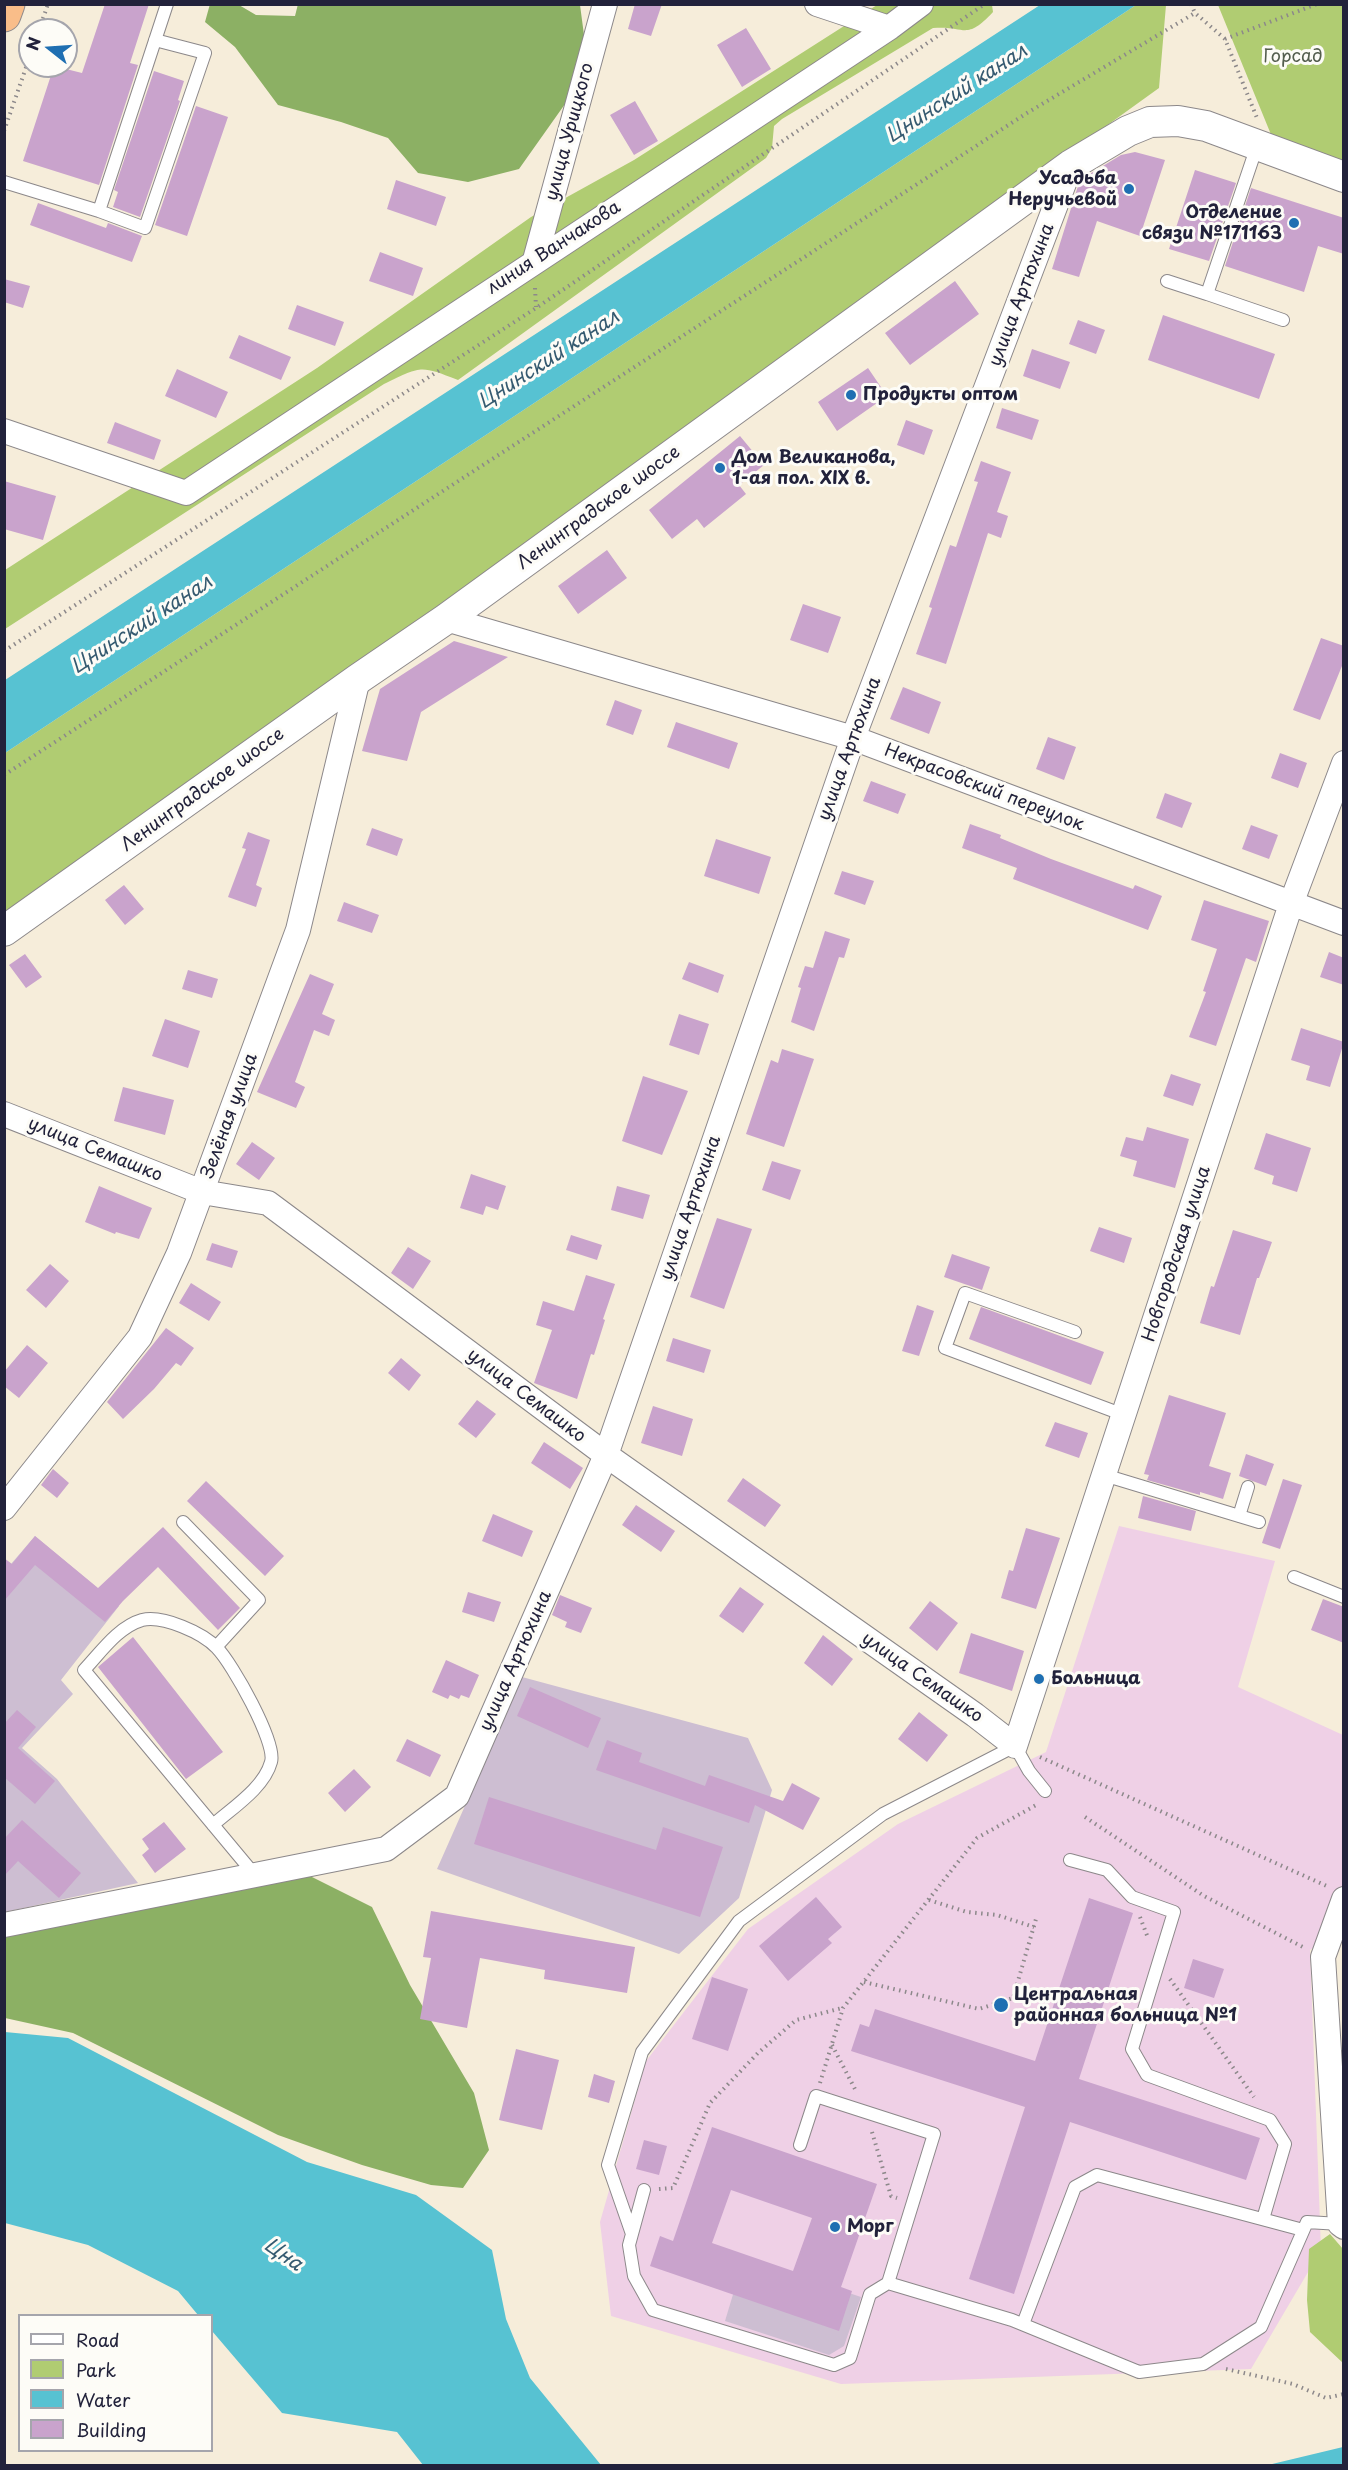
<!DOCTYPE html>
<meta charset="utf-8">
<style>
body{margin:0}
#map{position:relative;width:1348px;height:2470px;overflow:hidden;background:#f6edda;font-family:"Playpen Sans",sans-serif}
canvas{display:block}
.frame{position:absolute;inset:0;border:6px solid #22223b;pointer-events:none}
.legend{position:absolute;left:18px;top:2314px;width:195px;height:138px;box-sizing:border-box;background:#fdfcf7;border:2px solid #a5a5ac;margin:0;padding:8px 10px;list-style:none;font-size:18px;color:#22223b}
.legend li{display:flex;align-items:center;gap:12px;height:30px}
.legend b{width:30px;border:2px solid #a5a5ac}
.north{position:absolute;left:18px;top:18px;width:60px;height:60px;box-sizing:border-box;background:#fdfcf7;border:2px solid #a5a5ac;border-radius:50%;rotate:287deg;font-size:16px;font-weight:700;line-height:24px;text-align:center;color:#22223b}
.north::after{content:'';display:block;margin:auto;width:21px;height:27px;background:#1f6fb2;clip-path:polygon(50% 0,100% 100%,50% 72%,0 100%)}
</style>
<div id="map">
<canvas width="1348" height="2470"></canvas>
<div class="frame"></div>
<ul class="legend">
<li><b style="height:8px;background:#fff"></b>Road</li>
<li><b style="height:16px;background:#b0cc72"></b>Park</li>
<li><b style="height:16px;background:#57c2d2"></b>Water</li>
<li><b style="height:16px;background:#c9a3cc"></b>Building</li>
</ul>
<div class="north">N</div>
</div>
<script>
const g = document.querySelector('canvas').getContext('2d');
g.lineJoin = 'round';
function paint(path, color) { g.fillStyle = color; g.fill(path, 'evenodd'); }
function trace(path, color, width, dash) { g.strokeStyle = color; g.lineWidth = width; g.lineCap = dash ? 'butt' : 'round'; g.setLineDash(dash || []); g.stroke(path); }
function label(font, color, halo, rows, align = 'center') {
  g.font = font + ' "Playpen Sans",sans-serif'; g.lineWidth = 6; g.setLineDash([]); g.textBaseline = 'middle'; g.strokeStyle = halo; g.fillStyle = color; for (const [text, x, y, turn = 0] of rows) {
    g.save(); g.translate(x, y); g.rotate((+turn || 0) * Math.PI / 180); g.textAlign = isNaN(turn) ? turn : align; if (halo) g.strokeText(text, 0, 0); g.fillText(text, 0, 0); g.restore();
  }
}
paint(new Path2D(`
 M1119,1526L1275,1561L1238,1687L1343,1735L1344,1925L1310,1950L1321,2250L1251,2369L841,2384L611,2316L600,2222L646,2061L748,1929L898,1824L1046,1752Z`), '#efd0e6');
paint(new Path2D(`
 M35,1536L119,1606L61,1680L73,1694L22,1748L57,1779L138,1883L5,1912V1571Z
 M522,1677L748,1738L772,1790L739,1898L679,1954L437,1869Z
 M744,2258L861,2297L844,2346L829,2355L725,2321Z`), '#cdbed2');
paint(new Path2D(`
 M877,5H992L993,12C965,42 966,25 933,28L782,119L774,126L772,148L766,158L458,380C419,365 422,366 384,384L5,629V570L317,368L531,217L634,160Z
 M1136,5H1166L1159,88L5,919V753Z
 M1218,5H1343V164L1272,137Z
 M1330,2234L1343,2249V2363L1310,2332L1307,2300L1309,2249Z`), '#b0cc72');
paint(new Path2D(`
 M210,4L239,5L256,15L295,16L298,4L580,5L584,35L565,104L519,169L468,182L418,173L388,138L341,122L278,105L235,47L205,22Z
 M310,1876L372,1907L410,1985L474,2093L489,2150L463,2188L431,2185L362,2165L278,2135L73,2033L5,2018V1934L265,1879Z`), '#8cb064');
paint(new Path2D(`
 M1040,5H1136L5,753V680Z
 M5,2032L68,2038L307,2162L416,2195L492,2250L506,2319L530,2378L601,2465H423L397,2432L282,2413L212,2331V2316L198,2315L178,2291L88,2245L5,2223Z
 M1343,2447V2465H1268Z`), '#57c2d2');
paint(new Path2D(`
 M105,4H149L130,63L138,65L99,185L23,161L54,66L82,73Z
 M635,4H662L651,36L628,29Z
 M746,28L771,69L742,87L717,45Z
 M154,71L184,81L178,100L180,101L140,217L113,207L118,192L114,190Z
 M635,101L658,141L634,155L610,115Z
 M196,106L228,117L187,236L155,225Z
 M1135,152L1165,160L1140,236L1097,221L1079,277L1052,269L1078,186L1088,175L1121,155Z
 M1195,170L1236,183L1209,261L1169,249Z
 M396,180L446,197L436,226L387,209Z
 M1251,188L1344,218V254L1318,246L1304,292L1225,266Z
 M38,203L106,228L108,223L142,236L132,262L30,225Z
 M380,252L423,268L413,296L369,281Z
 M4,279L30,286L23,308L4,302Z
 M955,281L979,314L910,365L885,333Z
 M297,305L344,322L335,346L288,329Z
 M1163,315L1275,354L1259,399L1148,360Z
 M1078,320L1105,330L1096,354L1069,344Z
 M239,335L291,357L281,380L229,358Z
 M1032,349L1070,362L1060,389L1023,376Z
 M868,368L887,396L837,431L818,402Z
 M177,369L228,392L216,418L165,396Z
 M1002,408L1039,420L1032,440L996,428Z
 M906,420L933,430L924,455L897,445Z
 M115,422L161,440L154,460L107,443Z
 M740,436L764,465L739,485L746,494L704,528L697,519L672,539L649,510Z
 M981,461L1011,472L997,512L1008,516L1001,538L988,533L946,664L916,654L932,608L929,607L950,545L956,547L978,482L974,481Z
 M4,481L56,496L43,540L4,529Z
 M607,550L627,578L578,614L558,586Z
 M803,604L841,617L828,653L790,640Z
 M1321,638L1344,646V661L1320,720L1293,710Z
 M454,641L508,657L421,712L407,761L362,751L380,689Z
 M903,687L941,702L929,734L890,719Z
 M615,700L642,710L633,735L606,725Z
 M676,722L738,743L729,769L667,747Z
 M1048,737L1076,747L1064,780L1036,769Z
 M1280,753L1307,763L1298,788L1271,778Z
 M871,781L906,794L898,814L863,801Z
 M1165,793L1192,803L1182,828L1156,818Z
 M970,824L1001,835L1000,838L1051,859L1133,889L1135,885L1162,896L1148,930L1013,879L1017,868L962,848Z
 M1251,825L1278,835L1269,859L1242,849Z
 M372,828L403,839L397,856L366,845Z
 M248,832L270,840L256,885L262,888L256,907L228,897L246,849L242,848Z
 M716,839L771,857L759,894L704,876Z
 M842,871L874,881L865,905L834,894Z
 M124,885L144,909L125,925L105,900Z
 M1204,900L1269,921L1256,962L1246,958L1216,1046L1189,1037L1206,992L1203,991L1217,949L1191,940Z
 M344,902L379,915L372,933L337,921Z
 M825,931L850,939L844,958L839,957L814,1031L791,1022L801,988L798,987L805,966L813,968Z
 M1329,952L1344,958V985L1320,977Z
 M25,954L42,977L26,988L9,965Z
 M689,962L724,975L718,993L682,979Z
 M188,970L218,979L212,998L182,989Z
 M310,974L334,984L322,1014L335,1020L329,1036L314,1030L295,1082L305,1087L296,1108L257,1092Z
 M679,1014L709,1024L699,1055L669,1045Z
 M165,1019L200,1031L188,1068L152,1056Z
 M1301,1028L1344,1042L1330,1087L1306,1080L1310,1066L1291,1060Z
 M782,1049L814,1059L784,1147L746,1134L771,1060L778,1063Z
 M1171,1074L1201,1084L1193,1106L1163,1096Z
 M643,1076L688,1091L662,1155L622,1141Z
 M123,1087L174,1100L165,1135L114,1121Z
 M1147,1127L1189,1139L1175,1188L1133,1176L1137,1161L1120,1156L1126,1137L1143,1141Z
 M1266,1133L1311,1148L1297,1192L1272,1184L1274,1176L1254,1169Z
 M252,1142L275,1158L259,1180L236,1164Z
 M772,1161L801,1170L790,1200L762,1190Z
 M471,1174L506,1186L498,1210L486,1206L483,1215L460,1208Z
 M99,1186L152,1208L139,1239L116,1232L115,1234L85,1222Z
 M617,1186L650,1195L643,1219L611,1210Z
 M717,1218L752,1229L724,1309L690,1297Z
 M1099,1227L1132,1238L1124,1263L1090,1251Z
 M1233,1230L1272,1242L1259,1278H1257L1240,1335L1200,1323L1211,1286L1214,1287Z
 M571,1235L602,1245L597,1260L566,1250Z
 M212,1243L238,1251L232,1268L206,1260Z
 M408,1247L431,1261L413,1289L391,1273Z
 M952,1254L990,1267L982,1290L944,1277Z
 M50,1264L69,1281L46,1308L26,1290Z
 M586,1275L615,1284L603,1319L605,1320L594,1355L591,1354L577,1399L534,1383L552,1330L536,1325L543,1301L574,1311Z
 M191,1283L221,1302L209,1321L179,1303Z
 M917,1305L934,1311L919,1356L902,1351Z
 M981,1307L1104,1352L1091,1385L969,1339Z
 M166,1328L194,1348L181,1366L176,1363L154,1389L123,1419L107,1402Z
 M673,1338L711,1350L704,1373L666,1361Z
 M27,1345L48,1363L19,1398L4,1386V1372Z
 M401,1358L421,1375L409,1391L388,1373Z
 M1169,1395L1226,1413L1209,1466L1231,1473L1223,1499L1200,1492V1495L1147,1480L1149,1475L1144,1474Z
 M477,1400L496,1414L476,1438L458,1424Z
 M653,1406L693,1419L682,1456L641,1443Z
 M1055,1422L1088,1433L1079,1458L1045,1446Z
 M544,1442L583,1468L570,1489L531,1463Z
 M1246,1454L1274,1464L1266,1486L1239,1476Z
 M53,1469L69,1483L57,1498L41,1485Z
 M743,1478L781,1505L765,1527L727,1501Z
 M1283,1479L1302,1485L1280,1549L1262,1543Z
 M206,1481L284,1556L265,1576L187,1501Z
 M1143,1496L1196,1511L1191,1531L1138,1518Z
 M636,1505L675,1531L661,1552L622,1525Z
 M493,1514L533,1531L522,1557L482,1541Z
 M163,1527L240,1608L218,1630L158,1567L123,1601L105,1622L35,1565L4,1601V1558L12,1564L35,1536L98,1588Z
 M1026,1528L1060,1538L1036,1609L1001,1598L1009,1570L1013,1571Z
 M740,1587L764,1604L743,1633L719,1616Z
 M468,1592L501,1602L494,1622L462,1612Z
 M560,1595L592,1608L581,1633L565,1627L567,1622L552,1615Z
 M1323,1599L1344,1607V1643L1311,1630Z
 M930,1601L958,1623L937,1651L909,1628Z
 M971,1633L1024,1651L1012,1691L959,1673Z
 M823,1635L853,1659L832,1686L804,1663Z
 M133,1637L223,1752L186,1779L98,1667Z
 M446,1660L479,1675L469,1698L461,1695L459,1699L450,1695L448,1699L432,1692Z
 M530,1687L601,1718L588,1748L517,1716Z
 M17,1710L36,1727L18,1748L55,1781L35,1804L4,1777V1724Z
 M919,1712L948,1735L927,1762L898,1739Z
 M407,1739L441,1755L430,1777L396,1761Z
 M607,1740L642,1753L639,1762L705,1786L709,1775L783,1801L792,1783L820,1798L803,1830L755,1805L749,1823L596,1770Z
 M354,1769L371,1787L345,1812L328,1793Z
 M489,1797L656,1850L663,1827L723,1847L700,1917L474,1844Z
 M22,1820L81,1873L59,1898L18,1861L4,1876V1839Z
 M164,1822L186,1849L155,1873L142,1855L149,1849L142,1839Z
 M816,1897L842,1927L828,1939L832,1943L788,1981L759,1946Z
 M1089,1898L1133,1913L1079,2079L1260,2138L1246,2180L1070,2122L1014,2294L969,2279L1025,2107L851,2051L860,2024L869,2027L875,2009L1035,2061Z
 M431,1911L635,1947L627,1993L544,1979L545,1970L480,1958L467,2028L420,2019L431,1958L423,1957Z
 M1193,1959L1224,1969L1214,1998L1184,1988Z
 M712,1977L748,1989L728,2051L692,2039Z
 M516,2049L559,2060L542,2130L499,2120Z
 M594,2074L615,2081L609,2103L588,2097Z
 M712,2127L877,2184L841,2287L852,2291L839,2331L650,2266L660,2236L673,2241ZM731,2190L812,2218L793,2271L712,2243Z
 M644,2140L667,2146L659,2175L636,2169Z`), '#c9a3cc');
const service = new Path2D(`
 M4,182L99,211L167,4
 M99,211L145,228L205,53L155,40
 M1167,281L1207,294L1257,146
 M1207,294L1283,320
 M1075,1332L965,1293L945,1348L1124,1415
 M1104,1475L1259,1522
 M1239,1516L1248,1487
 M183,1522L259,1600L216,1647
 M1294,1577L1344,1597
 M213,1825C232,1808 264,1788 271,1762C277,1743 232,1663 217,1648C203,1633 163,1615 142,1620C118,1627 101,1652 84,1670L254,1874
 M1070,1860L1107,1870L1132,1897L1174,1912L1132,2049L1147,2075L1270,2120L1285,2144L1263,2219
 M800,2145L816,2096L934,2134L888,2283L1012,2320L1139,2372L1203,2364L1261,2327L1307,2222L1340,2224
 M644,2190L629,2245L634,2276L653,2310L834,2365L850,2358L870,2294L888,2283
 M632,2234L608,2165L642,2052L739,1921L883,1814L1015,1746L1029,1771L1045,1791
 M1023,2324L1075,2187L1097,2175L1303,2230`);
const minor = new Path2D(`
 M817,4L889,28
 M535,260L605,4
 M4,431L186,493L889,28L921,4
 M446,619L853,738L1344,923
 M4,1114L202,1192L268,1203L606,1455L975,1715L1015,1746L1291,904L1344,763
 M4,1508L140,1337L179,1253L298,930L358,679
 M1344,1899L1323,1957L1340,2224L1344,2227
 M4,1925L386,1849L457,1796L606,1455L853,738L1071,165`);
const tertiary = new Path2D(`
 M4,931L358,679L446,619L1071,165L1128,131L1150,122L1178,121L1206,126L1344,177`);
const trunk = new Path2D(`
 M4,15L8,4`);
trace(service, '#8c888a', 14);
trace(minor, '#8c888a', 26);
trace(tertiary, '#8c888a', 32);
trace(trunk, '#8c888a', 35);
trace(new Path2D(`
 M1191,4L1195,13L1225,39L1257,118
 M39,30L48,4
 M1225,39L1317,4
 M4,131L30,56
 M535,288L536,307
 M4,651L536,308L985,4
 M4,775L1027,113L1195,13
 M1040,1757L1329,1887
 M1085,1817L1204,1896L1303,1947
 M929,1900L967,1912L997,1915L1034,1927
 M1140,1917L1148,1938
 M1170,1979L1254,2097
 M864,1982L979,2009L1013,1998L1036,1919
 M832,2045L856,2091
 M820,2083L843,2008L977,1838L1038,1804
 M872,2132L891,2196L897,2198
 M659,2189L673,2188L710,2103L758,2053L796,2020L842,2008
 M1226,2369L1293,2384L1326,2398L1344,2394`), '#8c888a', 4, [1.5, 4.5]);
trace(service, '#fff', 12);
trace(minor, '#fff', 24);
trace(tertiary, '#fff', 30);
trace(trunk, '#f9bd89', 33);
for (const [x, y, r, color] of [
 [1129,189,6,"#1f6fb2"],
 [1294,223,6,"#1f6fb2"],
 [851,395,6,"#1f6fb2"],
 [720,468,6,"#1f6fb2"],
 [1039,1679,6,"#1f6fb2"],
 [1001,2005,8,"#1f6fb2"],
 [835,2227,6,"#1f6fb2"]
]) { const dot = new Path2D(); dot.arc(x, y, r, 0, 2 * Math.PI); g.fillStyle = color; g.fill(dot); trace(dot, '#fdfcf7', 2); }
label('18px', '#545e4e', '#fdfcf7', [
 ["Горсад",1293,57]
]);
label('18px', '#22223b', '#fdfcf7', [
 ["улица Урицкого",570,132,-75],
 ["линия Ванчакова",554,248,-33],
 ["улица Артюхина",1022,295,-69],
 ["Ленинградское шоссе",599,508,-36],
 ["улица Артюхина",850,749,-70],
 ["Некрасовский переулок",984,788,21],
 ["Ленинградское шоссе",203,790,-36],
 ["Зелёная улица",230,1116,-70],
 ["улица Семашко",95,1150,22],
 ["улица Артюхина",691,1208,-71],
 ["Новгородская улица",1177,1254,-72],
 ["улица Семашко",526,1396,37],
 ["улица Артюхина",516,1661,-66],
 ["улица Семашко",922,1678,35]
]);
label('bold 18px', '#22223b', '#fdfcf7', [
 ["Усадьба",1117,179,"right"],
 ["Неручьевой",1117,200,"right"],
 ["Отделение",1282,213,"right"],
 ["связи №171163",1282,234,"right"],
 ["Продукты оптом",863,395],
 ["Дом Великанова,",732,458],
 ["1-ая пол. XIX в.",732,479],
 ["Больница",1051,1679],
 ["Центральная",1014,1995],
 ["районная больница №1",1014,2016],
 ["Морг",847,2227]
], 'left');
label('italic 20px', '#355a70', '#fdfcf7', [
 ["Цнинский канал",957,94,-33],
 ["Цнинский канал",549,360,-33],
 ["Цнинский канал",142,625,-33],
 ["Цна",283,2255,35]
]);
</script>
